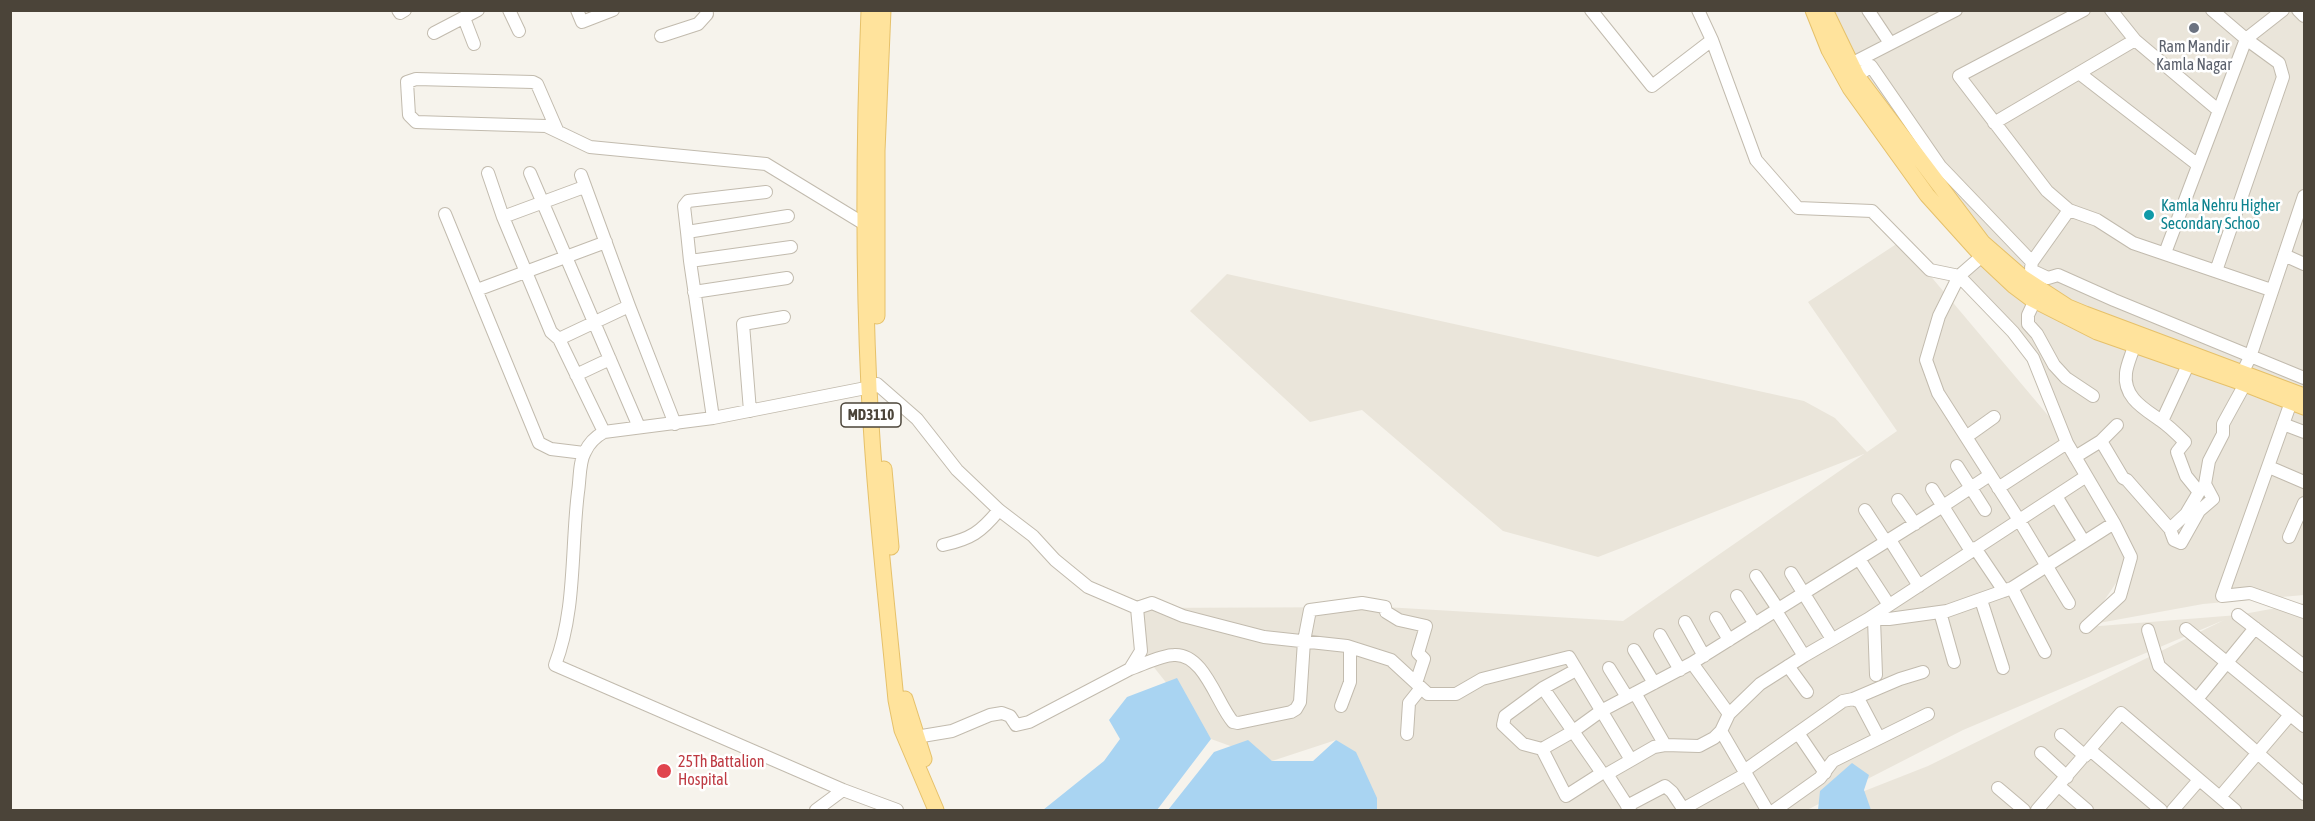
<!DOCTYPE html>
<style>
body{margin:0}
#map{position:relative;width:2315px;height:821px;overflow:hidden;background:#f6f3ec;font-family:"Asap Condensed",sans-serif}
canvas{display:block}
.frame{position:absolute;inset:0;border:12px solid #4b4439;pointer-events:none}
</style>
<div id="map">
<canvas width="2315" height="821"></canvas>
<div class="frame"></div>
</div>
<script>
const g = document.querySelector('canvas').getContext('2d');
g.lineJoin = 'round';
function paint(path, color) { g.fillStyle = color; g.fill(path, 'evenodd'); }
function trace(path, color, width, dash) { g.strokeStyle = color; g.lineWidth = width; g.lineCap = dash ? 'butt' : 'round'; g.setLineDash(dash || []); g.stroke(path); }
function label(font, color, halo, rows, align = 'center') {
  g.font = font + ' "Asap Condensed",sans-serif'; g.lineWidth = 5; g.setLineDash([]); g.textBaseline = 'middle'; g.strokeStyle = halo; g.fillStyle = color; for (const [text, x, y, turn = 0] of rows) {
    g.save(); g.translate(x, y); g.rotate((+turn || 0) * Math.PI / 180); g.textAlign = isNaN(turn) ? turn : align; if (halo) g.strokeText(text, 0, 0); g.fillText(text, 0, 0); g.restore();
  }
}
paint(new Path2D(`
 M1821,11H2304V595L2203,604L2088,625L2087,627L2238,615L2304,603V810H1816L1928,766L2224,620L1963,730L1807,810H1378L1336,740L1272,761L1211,739L1141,651L1137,608L1385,607L1623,621L1864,454L1598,557L1503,531L1362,410L1310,422L1190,311L1227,274L1804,401L1835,418L1867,452L1897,431L1808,302L1901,241L2062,432L2033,358L1959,276L1979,245ZM2126,568L2120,596L2092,619Z`), '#eae5da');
paint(new Path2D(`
 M1177,678L1211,739L1157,810H1043L1104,761L1120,739L1109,720L1127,697Z
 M1248,740L1272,761H1313L1336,740L1356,752L1377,798V810H1168L1214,752Z
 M1852,763L1869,775L1864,790L1871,810H1818L1820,791Z`), '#a9d4f2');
const minor = new Path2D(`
 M398,10L400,13L405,10
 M509,10L519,31
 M577,10L582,22L613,10
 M1591,10L1652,86L1712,40
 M1698,10L1712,40L1756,160L1798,208L1872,211L1930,270L1959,276L2013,332L2033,358L2067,443L2114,523L2131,557L2120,596L2086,627
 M1868,10L1890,43
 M2084,10L1959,76L2047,191L2069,210L2097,220L2133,243L2271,290
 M2111,10L2135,40L2218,110
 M2212,10L2246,39L2279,63L2283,77L2216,271
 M2298,10L2304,16
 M464,18L474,44
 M434,33L478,10
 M661,36L698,24L707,14L706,10
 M1843,68L1956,10
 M2079,73L2198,165
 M1854,82L1857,76L1871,66L1940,166L2032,262
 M1994,123L2135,40
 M557,130L537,84L533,82L416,79L407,82L409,115L416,122L546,126L590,147L766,164L866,225
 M488,173L503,217L551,332L559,339L604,432
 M530,173L639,427
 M581,175L629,306L675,424
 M445,214L539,443L551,449L584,453
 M503,217L584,187
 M687,232L684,206L688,201L766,192
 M2165,253L2246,39L2283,10
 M2284,255L2304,264
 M1982,256L1959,276L1939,316L1926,360L1938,393L2019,520L2069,603
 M690,261L687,232L788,216
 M2031,268L2032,262L2069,210
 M2031,270L2048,278L2058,275L2114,300L2304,378
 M477,290L606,242
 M694,292L787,278
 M2035,300L2028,315V324L2037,334L2054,365L2066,378L2093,396
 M559,339L629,306
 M576,375L610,359
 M2239,380L2250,357L2304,196
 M877,384L917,419L957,470L999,510L1033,536L1055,560L1088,587L1137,608L1152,603L1183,616L1264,637L1347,646L1391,660L1428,694H1456L1482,679L1569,657L1631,760
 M876,386L713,418L604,432C595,437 589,443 585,452C579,462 580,480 578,492C571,549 576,611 555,665L843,790L897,810
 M2291,402L2222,596L2250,593L2304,612
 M750,411L743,324L784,317
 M713,418L690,261L791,247
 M2162,421L2188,365
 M2283,424L2304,432
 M1966,437L1994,417
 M2101,441L2123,478L2127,480L2170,529L2186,514L2199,492L2186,476L2177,452L2185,442C2177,434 2169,426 2160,420C2143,408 2123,397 2126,373C2127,364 2132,354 2134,346
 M2075,457L2101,441L2117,425
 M1957,466L1985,510
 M2269,467L2304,482
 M1998,488L2067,443
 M1932,489L1971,551
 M2056,496L2084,542
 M1898,500L1915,524
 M1865,510L1886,542
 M2170,529L2174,540L2181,543L2199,511L2213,499L2205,484L2209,461L2223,434V424L2245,384
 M2289,537L2304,503
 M1890,540L1919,586
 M943,545C971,539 981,532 999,510
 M1975,548L2004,591
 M1859,559L1889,605
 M1791,573L1832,639
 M1756,576L1778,609
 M2012,588L2045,652
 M1737,596L1755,624
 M1981,600L2003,668
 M1776,611L1804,656
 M1940,612L1954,662
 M2238,615L2304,666
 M1716,618L1729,640
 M1869,619H1889L1947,611L2012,588L2114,523
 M1874,619L1876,675
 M1685,622L1704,656
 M2186,629L2304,726
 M2148,630L2159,666L2304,794
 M1660,635L1680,670
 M1634,650L1654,683
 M1692,663L1729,714
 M1788,666L1807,692
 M1609,668L1627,697
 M1130,669C1142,665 1162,655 1174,655C1204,653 1217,704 1233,722L1238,723L1291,712L1296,709L1300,702L1304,641L1310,610L1362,603L1385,607L1386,612L1399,620L1426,626L1418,653L1424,659L1416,683
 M1576,670L1543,688L1505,716L1503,725L1523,744L1542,749L1572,732L1601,711L1692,663L1943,506L1990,475
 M1543,688L1602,773
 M1635,693L1665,745
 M1853,699L1900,679L1923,672
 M2197,699L2255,628
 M1341,706L1350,682V647
 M1721,731L1767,810
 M1798,733L1825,773
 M1407,734L1409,703L1421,688
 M2061,735L2085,756
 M916,737L952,731L990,715L1002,713L1010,716L1016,725L1029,722L1130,669L1141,651L1137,608
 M1542,749L1566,796L1602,773L1607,774L1654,747L1665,745L1699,746L1714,738L1721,731L1729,714L1760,684L1804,656L1868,619L2085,477
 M2090,750L2161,810
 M2041,753L2067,777
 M1744,771L1843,701L1853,699L1860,702L1879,738
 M1607,774L1630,810
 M2059,786L2087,810
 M1998,788L2024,810
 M2220,797L2290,715
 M1627,806L1665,786L1672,792L1684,810
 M1683,809L1746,774
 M816,810L843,790
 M1775,810L1820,778L1833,761L1928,714
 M2037,810L2121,713L2235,810
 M2173,810L2199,780`);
const major = new Path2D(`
 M869,10C864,136 863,262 869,388C874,492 886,596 896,700L902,730L936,810
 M1813,10L1829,50L1850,88L1927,195L1982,256L2014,286L2030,298L2097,332L2240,382L2304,407
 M1825,10L1857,76L1983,243L2022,277L2068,307L2085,314L2304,396
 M877,316V151L883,10
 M884,469L891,547
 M905,699L924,759`);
trace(minor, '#c2bbae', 14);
trace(major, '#e6c16a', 17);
trace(minor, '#fff', 12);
trace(major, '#ffe39c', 15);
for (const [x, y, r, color] of [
 [2194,28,6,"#6b7280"],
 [2149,215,6,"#0f9aa8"],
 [664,771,8,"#e0444e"]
]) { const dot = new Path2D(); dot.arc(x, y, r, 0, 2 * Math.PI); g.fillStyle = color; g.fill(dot); trace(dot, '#fff', 2); }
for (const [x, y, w] of [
 [871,415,60]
]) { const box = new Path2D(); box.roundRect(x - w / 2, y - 12, w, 24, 4.5); g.fillStyle = '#fff'; g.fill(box); trace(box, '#4b4439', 1.5); }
label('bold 15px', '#4b4439', null, [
 ["MD3110",871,415]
]);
label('16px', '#5b616d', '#fff', [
 ["Ram Mandir",2194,47],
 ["Kamla Nagar",2194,65]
]);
label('16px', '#0d838f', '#fff', [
 ["Kamla Nehru Higher",2161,206],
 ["Secondary Schoo",2161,224]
], 'left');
label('16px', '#be3a42', '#fff', [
 ["25Th Battalion",678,762],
 ["Hospital",678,780]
], 'left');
</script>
